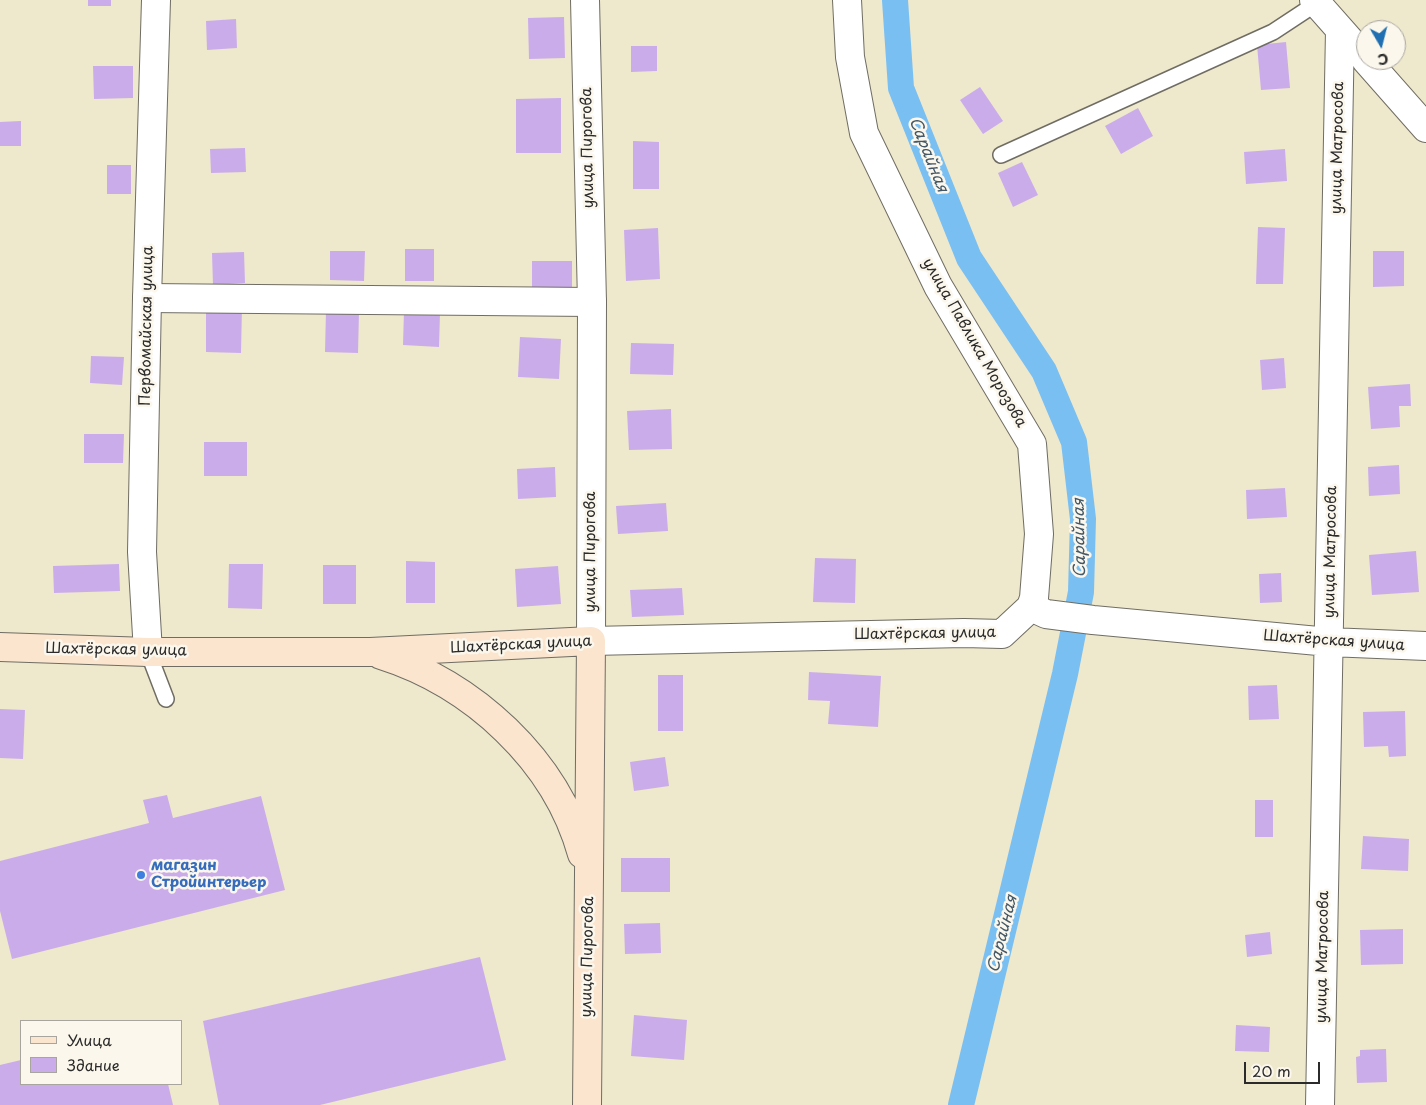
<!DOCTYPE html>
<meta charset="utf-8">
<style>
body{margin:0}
#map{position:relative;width:1426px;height:1105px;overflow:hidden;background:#eee8cc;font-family:"Playpen Sans",sans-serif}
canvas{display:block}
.legend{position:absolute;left:20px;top:1020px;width:162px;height:65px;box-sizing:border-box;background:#fbf7ec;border:1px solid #a8a59f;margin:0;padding:6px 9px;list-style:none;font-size:15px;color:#2b2b2b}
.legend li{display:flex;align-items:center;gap:10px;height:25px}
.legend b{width:25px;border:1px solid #a8a59f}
.north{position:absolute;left:1356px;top:20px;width:50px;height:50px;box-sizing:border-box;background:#fbf7ec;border:1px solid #a8a59f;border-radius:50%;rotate:172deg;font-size:14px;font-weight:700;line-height:20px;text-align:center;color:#2b2b2b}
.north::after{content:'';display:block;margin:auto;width:18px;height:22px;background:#1f6fb2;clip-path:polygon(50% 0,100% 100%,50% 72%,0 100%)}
.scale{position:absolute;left:1244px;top:1062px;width:76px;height:22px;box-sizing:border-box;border:2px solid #2b2b2b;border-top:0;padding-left:6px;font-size:15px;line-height:18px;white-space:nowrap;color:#2b2b2b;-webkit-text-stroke:4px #fbf7ec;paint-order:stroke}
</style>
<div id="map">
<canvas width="1426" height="1105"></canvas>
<ul class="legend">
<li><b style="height:6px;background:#fbe5cf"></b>Улица</li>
<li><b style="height:14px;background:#cbaceb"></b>Здание</li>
</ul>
<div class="north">С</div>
<div class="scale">20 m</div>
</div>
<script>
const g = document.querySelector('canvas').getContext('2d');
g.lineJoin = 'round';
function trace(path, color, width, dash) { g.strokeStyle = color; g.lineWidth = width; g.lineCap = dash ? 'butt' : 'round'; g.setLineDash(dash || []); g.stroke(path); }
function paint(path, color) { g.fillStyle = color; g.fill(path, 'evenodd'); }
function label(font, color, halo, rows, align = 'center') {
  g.font = font + ' "Playpen Sans",sans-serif'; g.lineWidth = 5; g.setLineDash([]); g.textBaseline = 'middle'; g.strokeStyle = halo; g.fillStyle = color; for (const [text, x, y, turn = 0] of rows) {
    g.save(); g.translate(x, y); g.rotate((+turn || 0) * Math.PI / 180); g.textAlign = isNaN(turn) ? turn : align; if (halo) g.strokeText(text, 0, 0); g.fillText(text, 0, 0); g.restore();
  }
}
trace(new Path2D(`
 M895,0L901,88L969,258L1044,371L1074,442L1083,519L1081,592L1065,674L961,1105`), '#7abff1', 26);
paint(new Path2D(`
 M88,0H111V6H88Z
 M564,17L565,58L529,59L528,18Z
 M236,19L237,48L207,50L206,21Z
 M1286,42L1290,88L1261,90L1257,45Z
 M631,46H657V71L631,72Z
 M93,66H133V98L94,99Z
 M980,87L1003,121L983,134L960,100Z
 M561,98V153H516V99Z
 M1138,108L1153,136L1121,154L1105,126Z
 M21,121V146H0V122Z
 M633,141L659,142V189H633Z
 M245,148L246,172L211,173L210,149Z
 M1285,149L1287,181L1246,184L1244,152Z
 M1022,162L1038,195L1013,207L998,173Z
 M107,165H131V194H107Z
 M1258,227L1285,228L1283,284H1256Z
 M658,228L660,279L626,281L624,230Z
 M405,249H434V281H405Z
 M330,251H365L364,281L330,280Z
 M1373,251H1404V286L1373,287Z
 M244,252L245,283L213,285L212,253Z
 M532,261H572V293H532Z
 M206,306H242L241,353L206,352Z
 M326,311L359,312L358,353L325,352Z
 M404,311L440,313L439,347L403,345Z
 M520,337L561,339L559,379L518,377Z
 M631,343L674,344L673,375L630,374Z
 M91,356L124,357L122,385L90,383Z
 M1284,358L1286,388L1262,390L1260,360Z
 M1410,384L1411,406H1399L1400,427L1371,429L1368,387Z
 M671,409L672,449L629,450L627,411Z
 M84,434H124L123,463H84Z
 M204,442H247V476H204Z
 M1399,465L1400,494L1369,496L1368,467Z
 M555,467L556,497L518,499L517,469Z
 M1285,488L1287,517L1247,519L1246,490Z
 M666,503L668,531L618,534L616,506Z
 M1416,551L1419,592L1372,595L1369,555Z
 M815,558L856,559L855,603L813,602Z
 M406,561L435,562V603H406Z
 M119,564L120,591L54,593L53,566Z
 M229,564H263L262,609L228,608Z
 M323,565H356V604H323Z
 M558,566L561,604L517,607L515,569Z
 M1281,573L1282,602L1260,603L1259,574Z
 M682,588L684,615L632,617L630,590Z
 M809,672L881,676L878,727L828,724L830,701L808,700Z
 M658,675H683V731H658Z
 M1277,685L1279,719L1249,720L1248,686Z
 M0,709L25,710L23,759L0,758Z
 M1405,711L1406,756L1389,757L1388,746L1364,747L1363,712Z
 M665,757L669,786L634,791L630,762Z
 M167,795L173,818L261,796L285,890L12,959L0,911V861L149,823L143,800Z
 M1255,800H1273V837H1255Z
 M1363,836L1409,839L1408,871L1361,869Z
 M621,858H670V892H621Z
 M660,923L661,953L625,954L624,924Z
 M1403,929V964L1361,965L1360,930Z
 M1270,932L1272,954L1247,957L1245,935Z
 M480,957L506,1060L320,1105H219L203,1021Z
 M634,1015L687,1020L684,1060L631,1056Z
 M1236,1025L1270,1027L1269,1052L1235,1051Z
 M1386,1049L1387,1082L1357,1083L1356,1057L1360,1056V1050Z
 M21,1060V1084H168L173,1105H0V1065Z`), '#cbaceb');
const service = new Path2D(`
 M1001,155L1273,32L1317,3
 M148,652L166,699`);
const minor = new Path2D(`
 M1314,0L1352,43
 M1366,60L1426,128
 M147,298L592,302
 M1031,607L1046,614L1093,620L1329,642L1426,646
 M591,641L964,633L1002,634L1031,607L1034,598L1039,534L1032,444L938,286L864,133L850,57L847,0
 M1320,1105L1340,30`);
const tertiary = new Path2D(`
 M585,0L592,302L591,641
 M148,652L142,552L147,298L156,0`);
const secondary = new Path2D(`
 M0,647L148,652H370L591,641L587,1105
 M381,655C473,684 556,760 582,854`);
trace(service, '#6f6d63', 18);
trace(minor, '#6f6d63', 30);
trace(tertiary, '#6f6d63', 30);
trace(secondary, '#6f6d63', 30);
trace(service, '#fff', 15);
trace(minor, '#fff', 28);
trace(tertiary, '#fff', 28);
trace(secondary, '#fbe5cf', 28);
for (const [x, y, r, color] of [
 [141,875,5,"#3f7fe0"]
]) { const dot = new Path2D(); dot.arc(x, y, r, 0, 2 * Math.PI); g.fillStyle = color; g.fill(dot); trace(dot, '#fbf7ec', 2); }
label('15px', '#2b2b2b', '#fbf7ec', [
 ["улица Пирогова",588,148,-91],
 ["улица Матросова",1338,148,-89],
 ["Первомайская улица",147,326,-89],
 ["улица Павлика Морозова",974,343,60],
 ["улица Пирогова",591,552,-90],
 ["улица Матросова",1331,552,-89],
 ["Шахтёрская улица",925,634,-1],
 ["Шахтёрская улица",1334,641,4],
 ["Шахтёрская улица",521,645,-3],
 ["Шахтёрская улица",116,650,1],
 ["улица Пирогова",588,957,-89],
 ["улица Матросова",1323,957,-89]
]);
label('bold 15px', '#366cbe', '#fbf7ec', [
 ["магазин",151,866],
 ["Стройинтерьер",151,883]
], 'left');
label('italic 16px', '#435766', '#fbf7ec', [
 ["Сарайная",928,155,68],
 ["Сарайная",1080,538,-91],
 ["Сарайная",1003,934,-76]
]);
</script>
